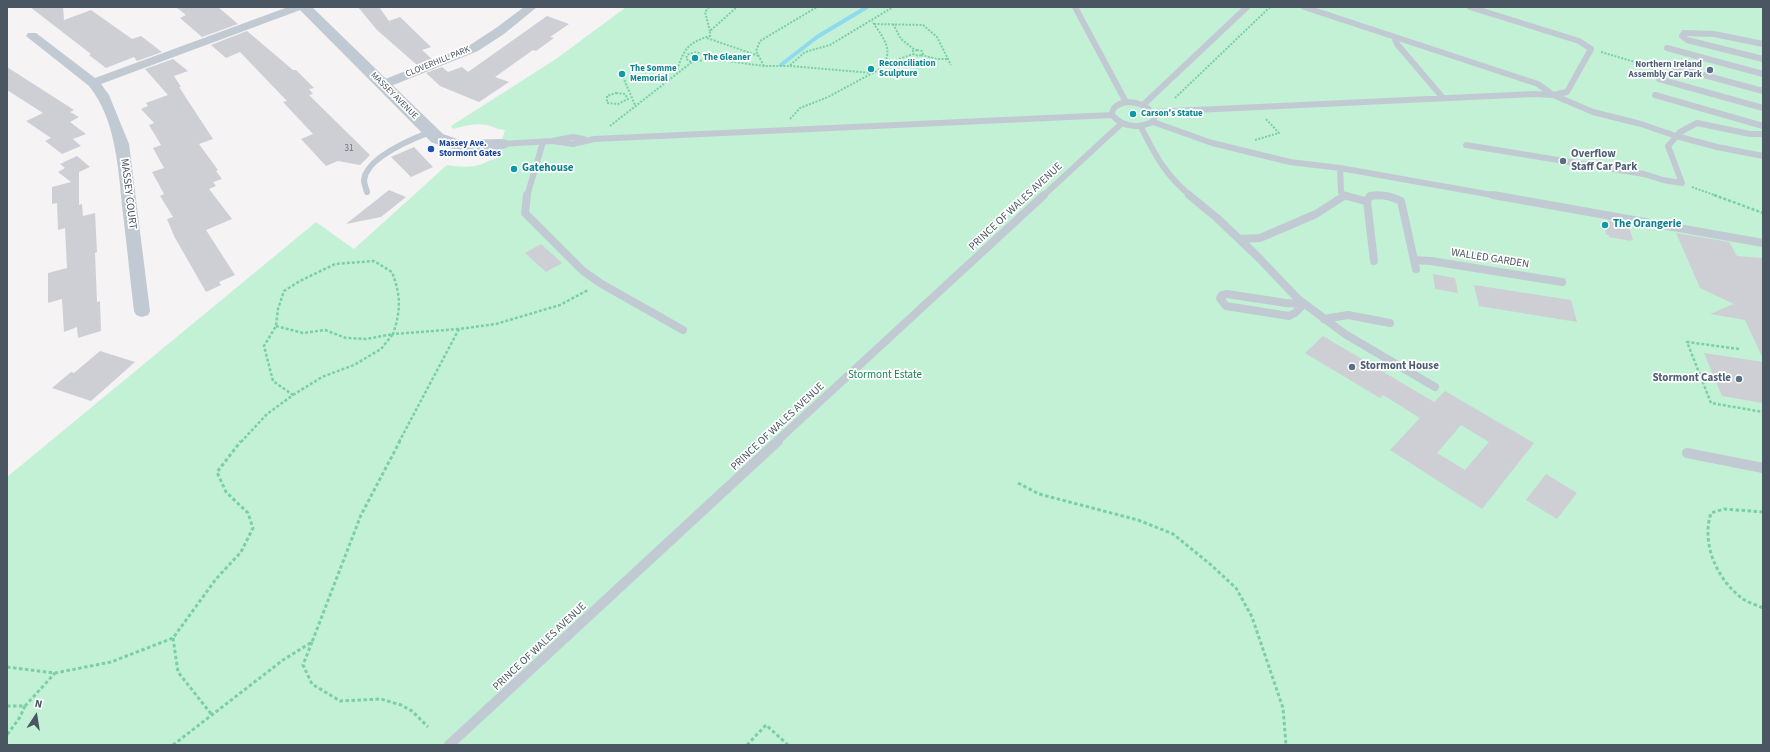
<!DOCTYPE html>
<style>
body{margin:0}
#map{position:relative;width:1770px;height:752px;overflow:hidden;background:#f5f3f3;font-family:"Source Sans 3",sans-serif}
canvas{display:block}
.frame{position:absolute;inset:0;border:8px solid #4a5661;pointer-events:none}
.north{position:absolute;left:16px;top:696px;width:40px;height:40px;-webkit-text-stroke:3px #fff;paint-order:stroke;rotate:12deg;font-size:11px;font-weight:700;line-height:16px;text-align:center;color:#4a5661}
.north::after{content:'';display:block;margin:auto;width:14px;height:18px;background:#4a5661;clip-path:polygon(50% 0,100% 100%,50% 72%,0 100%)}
</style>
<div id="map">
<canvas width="1770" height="752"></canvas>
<div class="frame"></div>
<div class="north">N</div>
</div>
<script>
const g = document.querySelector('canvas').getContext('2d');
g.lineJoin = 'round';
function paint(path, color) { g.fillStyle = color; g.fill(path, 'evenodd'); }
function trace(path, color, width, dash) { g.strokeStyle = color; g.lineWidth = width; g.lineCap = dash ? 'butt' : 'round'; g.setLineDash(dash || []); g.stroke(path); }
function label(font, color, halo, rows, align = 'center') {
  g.font = font + ' "Source Sans 3",sans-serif'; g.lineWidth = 3.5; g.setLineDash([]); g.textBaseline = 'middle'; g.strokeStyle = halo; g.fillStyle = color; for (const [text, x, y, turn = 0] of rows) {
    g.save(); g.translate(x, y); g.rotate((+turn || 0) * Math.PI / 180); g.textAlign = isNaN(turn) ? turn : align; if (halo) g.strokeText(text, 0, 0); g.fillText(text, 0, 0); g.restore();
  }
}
paint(new Path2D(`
 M629,7H1763V745H7V477L316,222L354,249L447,165C459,167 471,168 482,164C488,162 490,159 496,159L505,130C498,130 493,126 486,125C475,123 464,126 453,129L451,126L556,59L625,8Z`), '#c3f1d5');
trace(new Path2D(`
 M781,65L817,37L867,7`), '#90daee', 4);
paint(new Path2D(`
 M30,7H63L64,20L91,10L132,39L141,36L162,52L137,61L134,57L106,68L89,55L91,54Z
 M176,7H218L238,24L202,37L180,18L186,15Z
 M358,7H379L389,21L400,17L431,47L422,50L432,59L417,65L377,30Z
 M547,16L569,24L550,37L554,38L536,51L533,50L495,77L509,82L479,102L440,86L426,73L442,67L448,72L462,67L468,72Z
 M247,31L293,70H296L314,88L309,89L313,94L309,95L370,155L360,165L338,161L326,166L301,139L313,134L283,102L287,101L240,52L226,58L211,45Z
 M173,59L188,71L174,76L181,87H179L213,139L199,144L218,170L216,171L222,179L213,182L216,186L209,189L232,219L206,230L235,275L219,282L221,285L206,292L174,236L167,219L173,217L160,196L164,194L152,172L164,168L153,148L161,145L149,125L154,123L141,109L148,106L146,103L168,95L145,69Z
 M7,67L74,110L70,112L79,117L70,122L86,134L73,139L81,146L62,154L45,141L51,138L26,121L43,113L7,90Z
 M414,147L433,167L411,177L391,157Z
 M77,156L90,167L79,172V205L82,204L83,216L95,213L97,252L95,253L97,302L100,301L101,331L78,338L77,327L64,332L62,299L48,303V273L67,268L65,228L58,230L57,203L52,204V187L71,182L58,172L65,168L60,164Z
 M389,190L406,197L381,217L346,224Z
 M1603,220L1628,224L1633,240H1631V241L1609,237V235H1606Z
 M1676,233L1729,242L1737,256L1763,258V359L1745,320L1710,314L1734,304L1700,288Z
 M541,244L551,253L562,263L546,272L525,253Z
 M1433,274L1455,278L1458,293L1435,289Z
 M1474,285L1571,300L1577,322L1479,306Z
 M1323,336L1434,402L1445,391L1534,443L1482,509L1390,450L1420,418L1383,395L1380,398L1305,353ZM1461,425L1489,442L1465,470L1437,453Z
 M100,351L135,362L91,401L52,388L71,372L74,373Z
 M1704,353L1763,362V403L1722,396Z
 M1546,474L1577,493L1557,519L1526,500Z`), '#cdcfd5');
trace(new Path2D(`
 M709,7L705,12L710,31
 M874,24L923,25L937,37L951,65
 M893,24L901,39L915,50
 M707,38L759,56
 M917,50L922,51L923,54L919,56L913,54V51Z
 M1601,52L1652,67
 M921,55L937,59H949
 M691,62L686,59L687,55C693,52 699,51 704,56L703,59
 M886,64L913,54
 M764,66L756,51L760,41L817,7
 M790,66L872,73
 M676,73C684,50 686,43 710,36V31L737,7
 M623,77L635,105
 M616,93L625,94L628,99L618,104L607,103V96Z
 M1175,98L1270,7
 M790,119L800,108L828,97L880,69C896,51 883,38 872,21
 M610,126L692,62L712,59L764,66H789L805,52L830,45L893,7
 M1255,140L1279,133L1265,118
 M1692,187L1717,196`), '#7ad0a6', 2, [2, 1.5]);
trace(new Path2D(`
 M1714,195L1763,213
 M276,326L303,333L325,330L346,338L366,339L393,334
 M1739,349L1687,342L1711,403L1763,412
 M293,395L322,377L354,365L381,349L393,334
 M241,442L267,414L293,395L273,381L264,346L276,326L278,309L284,291L300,281L335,264L374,261L392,272C401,296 401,310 393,334L459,329
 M399,442L459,329L496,324L560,305L588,290`), '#7ad0a6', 2.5, [3, 2]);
trace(new Path2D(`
 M1018,483L1039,494L1138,520L1173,534L1210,564L1236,588L1252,617L1283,708L1286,745
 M1763,512L1724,509L1711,513C1701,544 1717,580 1743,599C1749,603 1757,605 1763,608
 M173,638L178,672L212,715
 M312,642L303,665L312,684L340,701L381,699L401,705L412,711L428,727
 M7,667L55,673L111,662L173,638L216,579L241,552L253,528L248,513L226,492L217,472L241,441
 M7,706H25L20,717L7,735
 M25,706L55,673
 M173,745L283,660L312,642L361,515L400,441
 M747,745L766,725L788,745`), '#7ad0a6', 3, [3.5, 2.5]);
trace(new Path2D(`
 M1075,7L1126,102
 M1304,7L1538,84L1553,95L1567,92L1591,49L1579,41L1470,7
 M1397,38L1395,40L1397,44L1443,98
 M1763,44L1714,34L1684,33L1682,36L1687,40L1763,59
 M1667,48L1763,74
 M1663,64L1763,91
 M1659,79L1763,108
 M1655,95L1763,126
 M1126,102C1138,102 1148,105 1154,116L1153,122C1138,128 1123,128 1112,115C1112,106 1119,104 1126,102Z
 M1143,105L1247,7
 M1153,112L1534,94L1553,95L1593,112L1641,124L1676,136L1717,147L1763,156
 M1153,122L1212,143L1290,162L1340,168L1498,196
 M1141,127C1155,155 1166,176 1191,196
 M552,141L573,144L594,139L1112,115
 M501,144L552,141L573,137L584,139
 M1466,145L1644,174L1663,180L1682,183L1668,146L1680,132L1697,123L1750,134H1763
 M1340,168L1341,192L1344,196
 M367,192C366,188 364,184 364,180C366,158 412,139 430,132
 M527,196L543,142
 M1043,196L1122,123
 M1370,196H1387`), '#c1cad2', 6);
trace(new Path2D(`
 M527,195L525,213L583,271L600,283L683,330
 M1189,195L1217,218L1258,257L1298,299L1345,334L1435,387
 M1343,195L1365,201H1367L1370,196C1381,194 1391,196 1401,201L1416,269
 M1493,195L1763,243
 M1367,201L1374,261
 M1239,239L1260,238L1316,214L1344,196
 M1414,260L1431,261L1562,282
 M1227,294L1286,303L1304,304L1295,313L1289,316L1226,306L1220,298L1222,295Z
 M1324,319L1348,315L1390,323
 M776,442L1044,195`), '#c1cad2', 8);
trace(new Path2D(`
 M1687,453L1763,468
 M449,745L778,441`), '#c1cad2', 10);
paint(new Path2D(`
 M288,7H305L303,9L101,84L109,95L129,144L150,311L148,315L142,317L136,315L134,311C130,279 127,246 123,214C118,170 117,121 89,86L26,36L28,33H36L95,78Z
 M524,7H537L504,34L478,51L386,88H378L376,85L378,82L470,45L496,28Z`), '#c1cad2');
paint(new Path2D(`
 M297,7H312L443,134L460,140L501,139L507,140L509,144L507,148C483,154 454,152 431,142Z`), '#c1cad2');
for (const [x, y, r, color] of [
 [695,58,4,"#0f9aa8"],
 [871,69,4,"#0f9aa8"],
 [1710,70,4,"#5c6f8a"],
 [622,74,4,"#0f9aa8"],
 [1133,114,4,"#0f9aa8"],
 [431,149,4,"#1a4fb4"],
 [1563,161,4,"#5c6f8a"],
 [514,169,4,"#0f9aa8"],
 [1605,225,4,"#0f9aa8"],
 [1352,367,4,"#5c6f8a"],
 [1739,379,4,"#5c6f8a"]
]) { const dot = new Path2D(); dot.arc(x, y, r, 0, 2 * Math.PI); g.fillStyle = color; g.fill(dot); trace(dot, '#fff', 1.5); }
label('bold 9px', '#0d838f', '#fff', [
 ["The Gleaner",703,58],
 ["Reconciliation",879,64],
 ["Sculpture",879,74],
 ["The Somme",630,69],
 ["Memorial",630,79],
 ["Carson's Statue",1141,114]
], 'left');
label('9px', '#4a5661', '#fff', [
 ["CLOVERHILL PARK",438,62,-22],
 ["MASSEY AVENUE",394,96,45]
]);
label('bold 9px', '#4e5e75', '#fff', [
 ["Northern Ireland",1702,65],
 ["Assembly Car Park",1702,75]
], 'right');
label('bold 9px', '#164399', '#fff', [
 ["Massey Ave.",439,144],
 ["Stormont Gates",439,154]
], 'left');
label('9px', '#6b747e', null, [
 ["31",349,149]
]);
label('bold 11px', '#4e5e75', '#fff', [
 ["Overflow",1571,155],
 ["Staff Car Park",1571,168],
 ["Stormont House",1360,367],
 ["Stormont Castle",1731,379,"right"]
], 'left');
label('bold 11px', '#0d838f', '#fff', [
 ["Gatehouse",522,169],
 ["The Orangerie",1613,225]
], 'left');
label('11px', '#4a5661', '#fff', [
 ["MASSEY COURT",128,194,83],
 ["PRINCE OF WALES AVENUE",1016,207,-43],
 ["WALLED GARDEN",1490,259,9],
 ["PRINCE OF WALES AVENUE",778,427,-43],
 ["PRINCE OF WALES AVENUE",540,647,-43]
]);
label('11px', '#17864f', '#fff', [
 ["Stormont Estate",885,376]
]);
</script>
